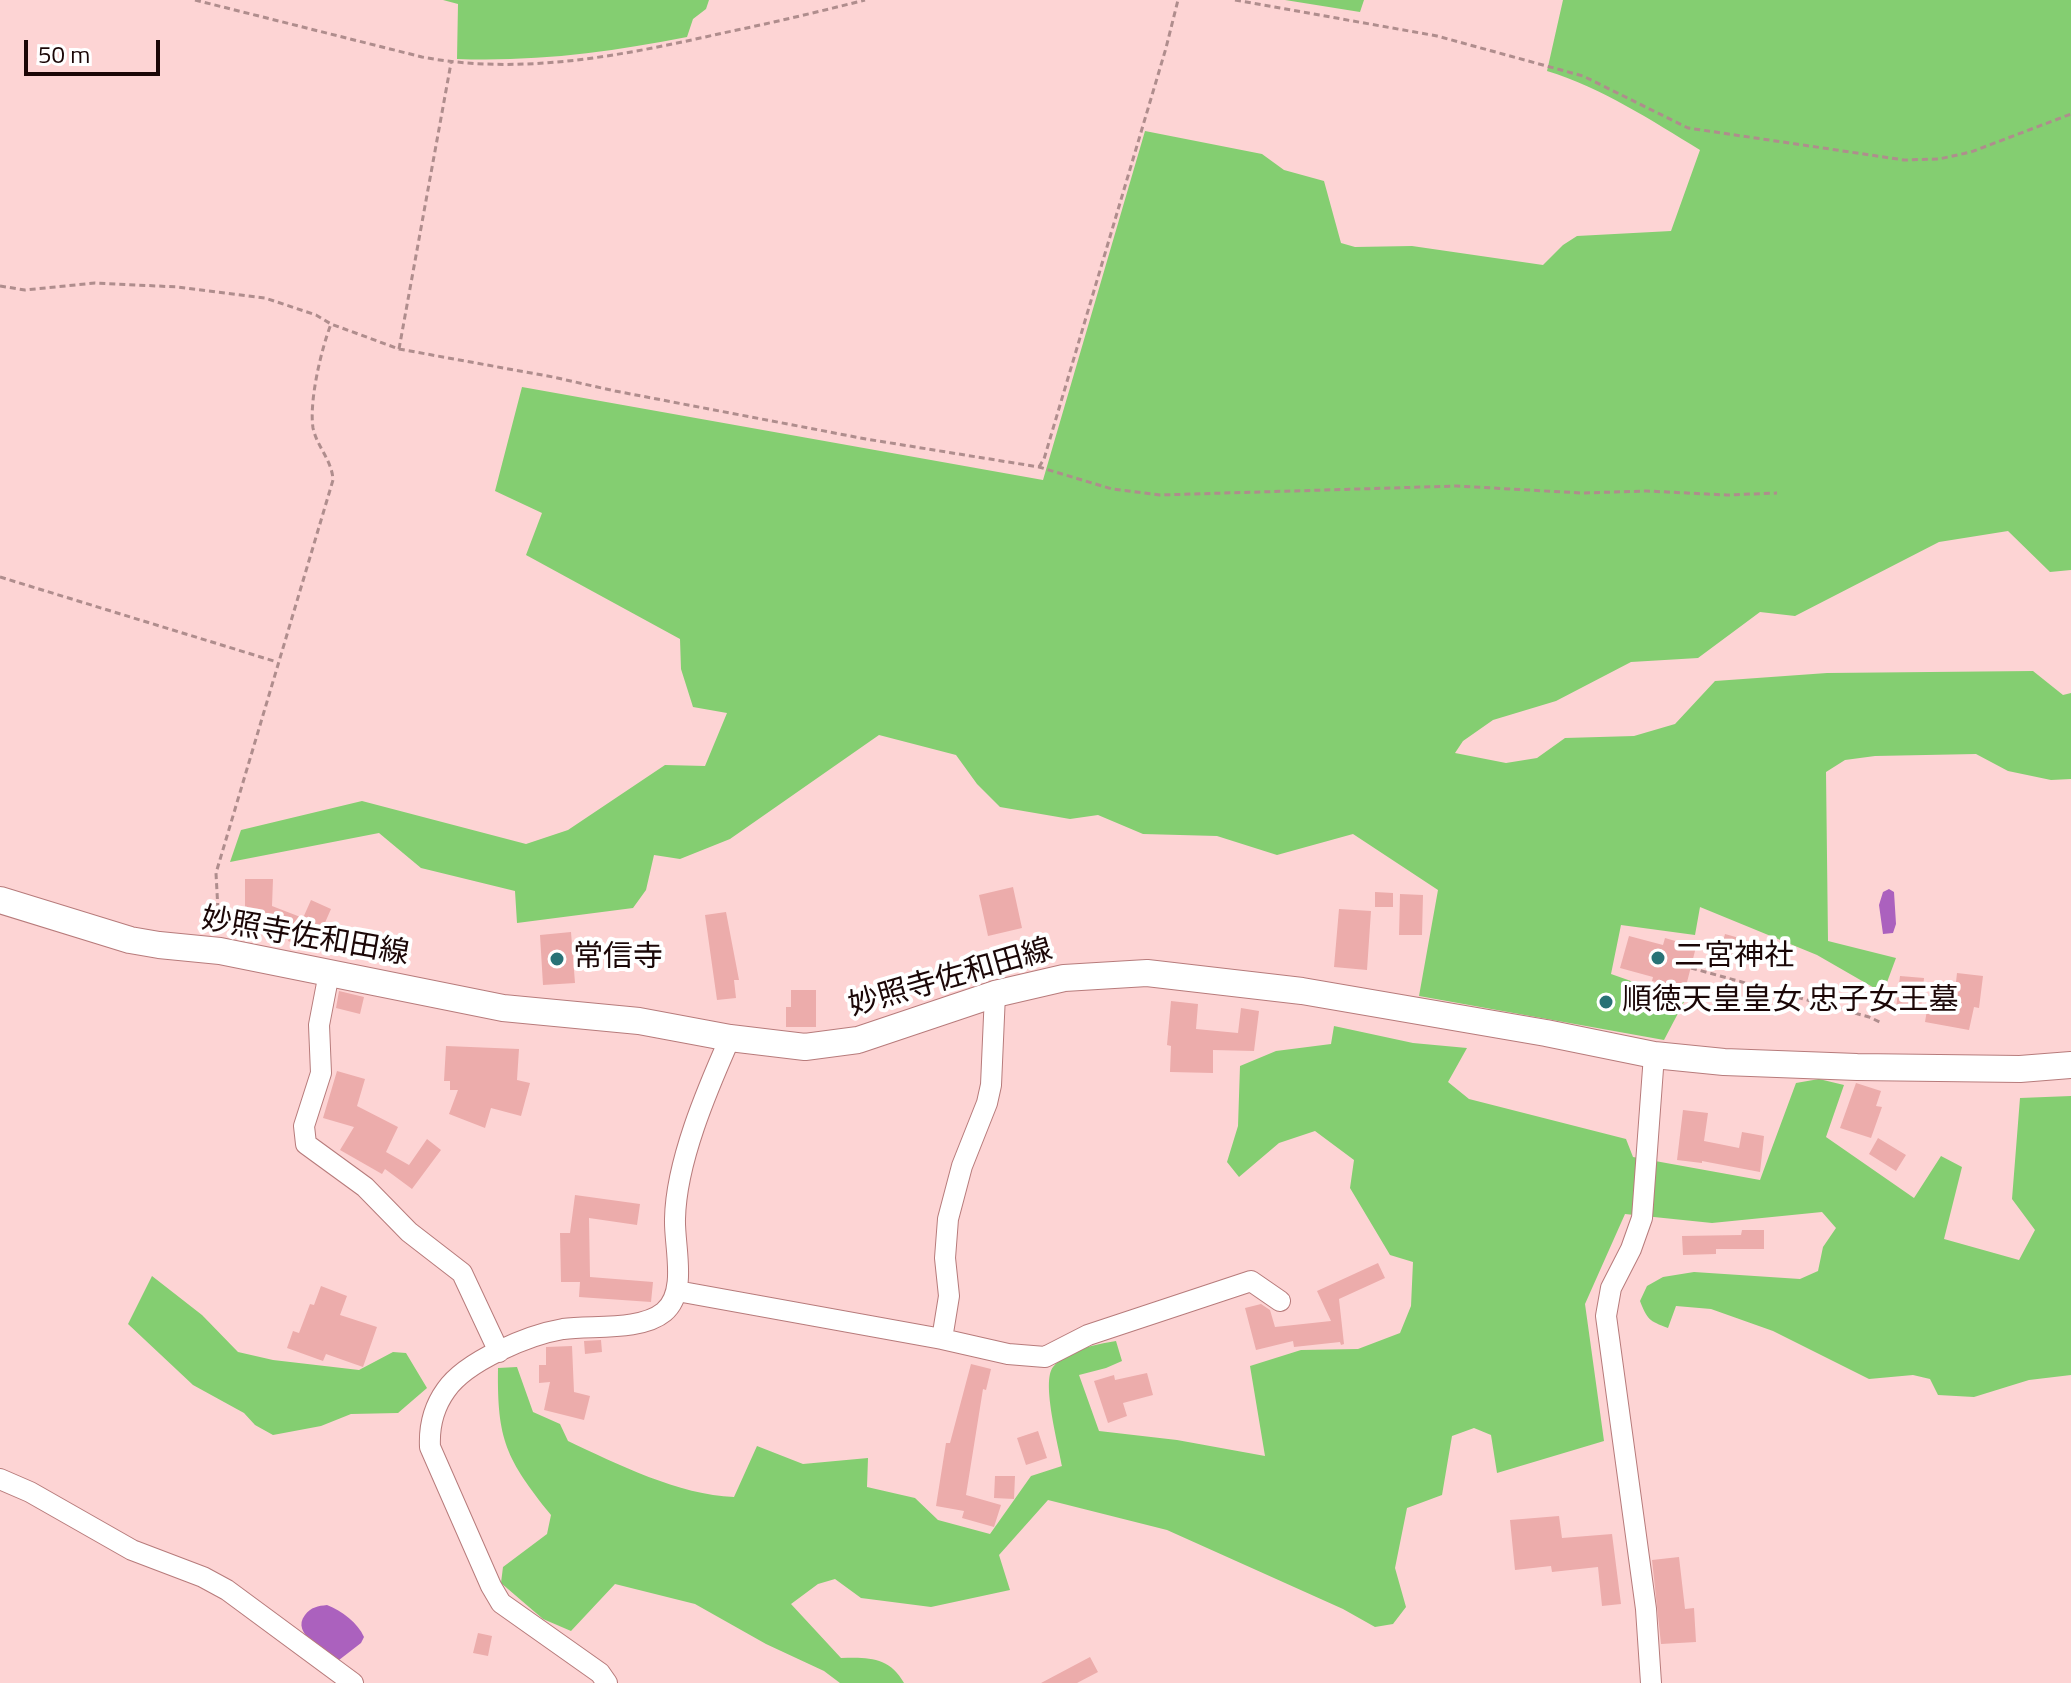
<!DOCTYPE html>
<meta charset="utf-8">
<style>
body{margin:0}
#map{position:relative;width:2071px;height:1683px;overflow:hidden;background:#fdd4d4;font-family:"Titillium Web",sans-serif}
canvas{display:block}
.scale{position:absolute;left:24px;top:40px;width:136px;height:36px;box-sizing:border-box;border:4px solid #1b0707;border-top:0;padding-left:10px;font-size:24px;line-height:28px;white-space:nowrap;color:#1b0707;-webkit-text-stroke:6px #fff;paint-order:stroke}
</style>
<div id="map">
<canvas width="2071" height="1683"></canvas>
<div class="scale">50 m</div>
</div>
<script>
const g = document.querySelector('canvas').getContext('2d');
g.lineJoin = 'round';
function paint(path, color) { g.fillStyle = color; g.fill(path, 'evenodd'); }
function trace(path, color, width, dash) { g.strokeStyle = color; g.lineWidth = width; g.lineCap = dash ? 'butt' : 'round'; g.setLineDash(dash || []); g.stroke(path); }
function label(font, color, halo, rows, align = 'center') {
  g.font = font + ' "Titillium Web","Noto Sans JP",sans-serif'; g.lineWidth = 8; g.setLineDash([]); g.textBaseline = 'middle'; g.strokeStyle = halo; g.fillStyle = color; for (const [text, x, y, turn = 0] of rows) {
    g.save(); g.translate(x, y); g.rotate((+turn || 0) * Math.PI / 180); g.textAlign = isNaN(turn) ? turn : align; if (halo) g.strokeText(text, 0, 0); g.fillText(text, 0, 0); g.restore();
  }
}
paint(new Path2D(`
 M443,0H709L706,9L693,19L687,37C611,52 535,62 457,59L458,4Z
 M1285,0H1364L1360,12Z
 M1563,0H2071V570L2050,572L2008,531L1939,542L1795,616L1760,612L1698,658L1631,662L1556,701L1493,720L1463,741L1455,753L1506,763L1537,758L1565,738L1634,736L1675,724L1715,681L1827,673L2033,671L2063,695L2071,693V779L2051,780L2008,771L1976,754L1875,756L1845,760L1826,772L1828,941L1896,958L1883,993L1817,955L1700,907L1695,935L1621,925L1611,974L1685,1000L1664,1040L1419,996L1438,890L1353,834L1277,855L1217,836L1143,834L1098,815L1070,819L1000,807L977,784L956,755L879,735L730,839L680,859L654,855L646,890L633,908L517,923L515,891L421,868L379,833L230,862L241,830L362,801L526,844L568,830L665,765L705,766L727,713L693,707L681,669L680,639L526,555L542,513L495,491L522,387L1043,480L1145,131L1262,154L1284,170L1324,181L1341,243L1355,247L1412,246L1543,265L1563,245L1577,236L1671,231L1700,150C1651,120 1602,88 1547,71Z
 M1334,1026L1413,1043L1467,1048L1448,1082L1469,1099L1626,1139L1633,1157L1760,1180L1796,1083L1819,1079L1844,1085L1826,1137L1914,1198L1941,1156L1962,1167L1944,1239L2019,1260L2035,1230L2012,1199L2020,1098L2071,1096V1375L2029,1380L1974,1397L1938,1395L1930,1379L1913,1375L1869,1379L1773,1331L1711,1309L1676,1306L1668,1328C1649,1321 1647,1319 1640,1301L1647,1286L1663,1277L1694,1272L1800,1279L1818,1271L1823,1247L1836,1228L1822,1212L1712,1223L1625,1214L1585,1304L1604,1441L1497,1473L1491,1435L1474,1428L1452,1436L1442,1495L1407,1508L1395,1568L1406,1607L1393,1624L1375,1627L1343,1609L1167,1530L1048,1500L999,1555L1010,1590L931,1607L861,1598L835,1579L818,1584L791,1604L841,1658C868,1657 890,1657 904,1683H840L824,1671L766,1644L695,1604L615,1584L571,1631L543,1619L501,1583L503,1567L547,1534L551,1515C506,1459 497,1440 498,1368L517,1367L533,1412L560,1424L568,1441C617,1464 679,1495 734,1497L757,1446L803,1464L868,1458L867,1487L915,1498L938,1520L990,1534L1031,1476L1062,1466C1059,1447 1041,1382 1053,1367C1068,1349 1094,1345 1116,1341L1122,1361L1106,1368L1079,1375L1099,1431L1177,1440L1265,1456L1250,1366L1301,1350L1358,1349L1400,1333L1411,1306L1413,1262L1390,1255L1350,1188L1354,1160L1315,1131L1279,1143L1239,1177L1227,1162L1238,1126L1240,1066L1276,1051L1331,1044Z
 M152,1276L202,1315L238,1352L273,1360L359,1370L393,1352L406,1353L427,1388L398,1413L351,1414L321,1426L273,1435L255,1425L244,1413L193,1385L128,1324Z`), '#84ce71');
paint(new Path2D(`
 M1889,889L1894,892L1896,924L1893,933L1883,934L1879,905L1883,892Z
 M327,1605C342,1611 358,1623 364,1637L361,1643L339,1660C326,1651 290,1634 305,1615C311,1607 318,1606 327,1605Z`), '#ab61be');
paint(new Path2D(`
 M245,879H273L272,906L303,918L311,900L331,909L320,934L327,937L322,950L307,945L306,948L288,941L289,937L261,926H245Z
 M1013,887L1022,928L988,936L979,895Z
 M1375,892L1393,893V907H1375Z
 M1400,894L1423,895L1422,935H1399Z
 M1339,909L1371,911L1367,970L1334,967Z
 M726,912L739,980H734L736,998L717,1000L705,915Z
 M571,932L575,983L543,985L540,935Z
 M1725,934L1743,939L1738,958L1720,953Z
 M1629,936L1663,945L1665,938L1696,947L1685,990L1652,981L1653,977L1620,968Z
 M1957,973L1983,976L1979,1008L1974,1007L1969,1030L1925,1022L1928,1004L1953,1009Z
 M1900,976L1924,978L1921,1011L1896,1009Z
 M791,990H816V1027H786V1007H791Z
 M339,991L364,997L360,1014L336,1008Z
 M1171,1001L1198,1004L1196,1029L1238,1033L1241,1008L1259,1011L1254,1051L1213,1050V1073L1170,1072L1171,1046L1167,1045Z
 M446,1046L519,1049L517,1080L530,1083L521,1116L491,1108L485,1128L449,1114L458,1090H450V1081H444Z
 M337,1071L365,1079L357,1106L398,1127L386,1152L409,1165L427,1139L441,1150L412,1189L385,1169L382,1174L340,1150L354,1127L323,1118Z
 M1856,1083L1881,1091L1876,1106L1882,1107L1871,1138L1840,1128Z
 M1683,1110L1708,1113L1704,1141L1739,1148L1742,1132L1764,1136L1760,1172L1702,1161V1163L1677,1160Z
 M1878,1138L1906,1155L1896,1171L1869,1154Z
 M575,1195L640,1204L637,1225L589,1218L590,1277L653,1282L651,1302L579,1297L580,1282H561L560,1233H570Z
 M1742,1230H1764V1249H1716V1254L1683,1255L1682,1236L1741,1235Z
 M1378,1263L1385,1278L1339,1299L1344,1344L1341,1345L1340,1342L1294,1347L1293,1341L1256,1350L1245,1308L1261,1304L1270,1310L1275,1327L1331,1321L1317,1291Z
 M321,1286L347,1296L340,1315L377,1327L363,1367L326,1354L323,1361L287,1348L293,1331L299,1333L310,1304L314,1305Z
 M601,1340L602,1352L585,1354L584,1341Z
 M572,1346L574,1392L590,1396L584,1420L544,1410L550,1382L539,1383V1365H546V1347Z
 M971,1364L991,1369L986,1390L983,1389L966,1495L1001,1505L994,1527L962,1518L964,1511L936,1506L946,1443H950Z
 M1147,1373L1153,1395L1123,1403L1127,1416L1108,1423L1094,1381L1114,1375L1115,1380Z
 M1038,1431L1047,1458L1026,1465L1017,1438Z
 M995,1476H1015L1014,1499L994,1498Z
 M1559,1516L1562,1538L1612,1534L1621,1604L1602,1606L1598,1567L1552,1572L1551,1566L1515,1570L1510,1520Z
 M1679,1557L1685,1609L1694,1608L1696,1642L1661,1644L1652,1560Z
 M478,1633L492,1636L488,1656L473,1653Z
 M1090,1657L1098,1672L1077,1683H1041Z`), '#ecacab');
const minor = new Path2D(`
 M329,973L319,1025L321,1073L304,1126L306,1144L365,1187L409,1232L462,1273L499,1352
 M677,1291L942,1339L1008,1354L1045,1357L1088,1335L1251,1281L1280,1301
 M942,1339L949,1296L945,1258L948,1219L962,1166L987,1103L991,1085L995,994
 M0,1479L30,1492L132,1550L203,1577L227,1590L353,1683
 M607,1683L600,1673L501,1603L491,1586L430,1447C429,1427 433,1408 446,1390C466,1361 528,1335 563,1329C593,1325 641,1331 664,1312C688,1292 674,1246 675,1219C676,1162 707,1090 730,1038
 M1651,1683L1646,1609L1606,1316L1611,1288L1631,1249L1642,1218L1654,1055`);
const major = new Path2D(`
 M0,900L130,940L159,945L220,951L503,1008L639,1021L730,1038L805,1047L858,1040L995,994L1064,978L1147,973L1302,991L1546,1033L1654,1055L1724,1062L1857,1067L2020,1069L2071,1065`);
trace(minor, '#b77b7b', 22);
trace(major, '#b77b7b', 28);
trace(new Path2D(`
 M195,0L422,57C523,76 625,55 723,33C771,23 818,12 865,0
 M1235,0L1437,36L1583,76L1688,128L1904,160L1939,159L1971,152L2071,114
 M0,286L25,290L95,283L178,287L265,298L316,315L331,324L399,349L553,377L615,391L866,439L1039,467L1112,489L1160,495L1457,486L1582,493L1647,491L1727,495L1777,493
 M399,349L451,63
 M1039,467L1044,459L1166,48L1178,0
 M0,577L277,662
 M219,929L216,873L333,480C332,460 317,447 313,428C309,401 321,350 331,324
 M1691,968L1869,1017L1882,1023`), '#af8d8d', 3, [6, 4]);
trace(minor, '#fff', 20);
trace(major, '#fff', 26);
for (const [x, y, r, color] of [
 [1658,958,8,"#287276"],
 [557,959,8,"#287276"],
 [1606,1002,8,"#287276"]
]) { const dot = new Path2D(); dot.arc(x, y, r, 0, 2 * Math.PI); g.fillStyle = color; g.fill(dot); trace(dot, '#fff', 3); }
label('30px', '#1b0707', '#fff', [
 ["妙照寺佐和田線",305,938,10],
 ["妙照寺佐和田線",951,979,-16]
]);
label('30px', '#1b0707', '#fff', [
 ["二宮神社",1674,958],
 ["常信寺",573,959],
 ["順徳天皇皇女 忠子女王墓",1622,1002]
], 'left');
</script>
